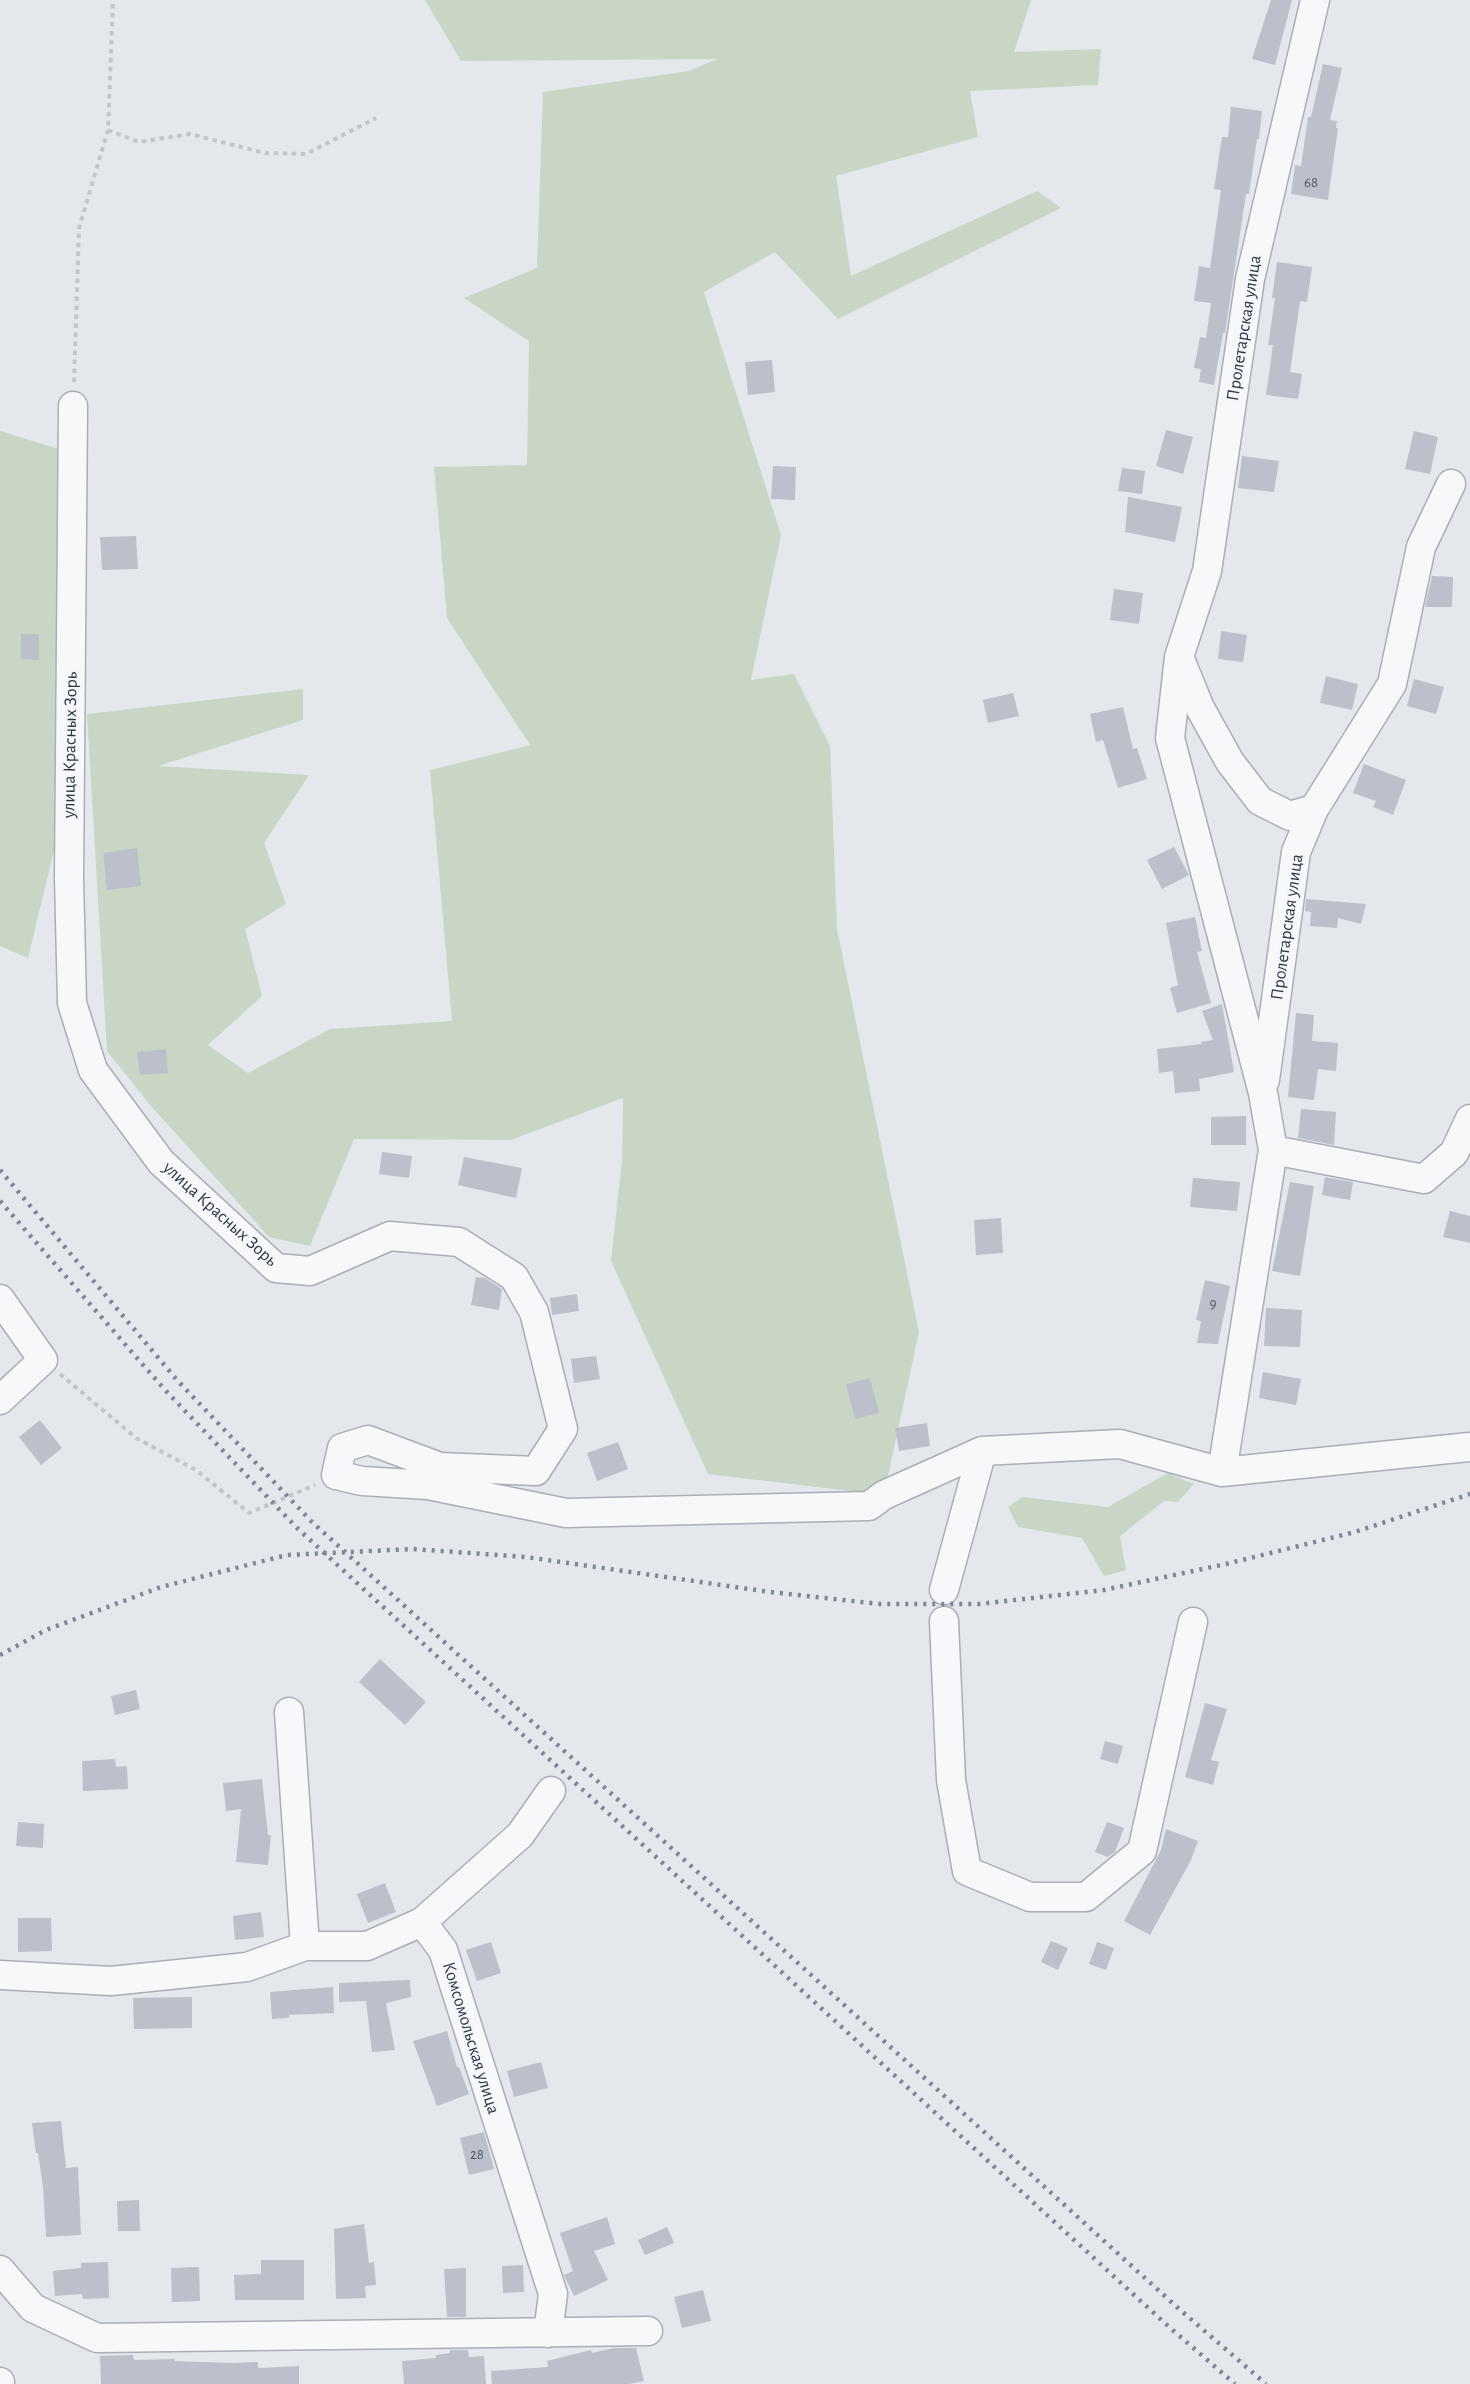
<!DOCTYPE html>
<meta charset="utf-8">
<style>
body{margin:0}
canvas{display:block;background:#e4e7ec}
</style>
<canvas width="1470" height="2384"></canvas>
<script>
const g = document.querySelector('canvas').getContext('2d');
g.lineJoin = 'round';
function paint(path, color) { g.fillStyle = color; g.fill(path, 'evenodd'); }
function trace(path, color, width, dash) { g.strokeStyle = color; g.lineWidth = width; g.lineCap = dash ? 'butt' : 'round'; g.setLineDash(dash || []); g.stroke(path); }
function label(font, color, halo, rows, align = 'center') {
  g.font = font + ' "Alegreya Sans",sans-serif'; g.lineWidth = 4.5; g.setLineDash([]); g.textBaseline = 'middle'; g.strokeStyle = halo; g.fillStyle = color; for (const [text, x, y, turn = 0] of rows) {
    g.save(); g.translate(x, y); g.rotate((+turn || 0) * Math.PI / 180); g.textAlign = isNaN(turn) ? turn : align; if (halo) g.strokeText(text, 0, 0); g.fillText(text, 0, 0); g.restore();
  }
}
paint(new Path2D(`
 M425,0H1031L1014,52L1101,49L1098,85L970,91L978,137L836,176L851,276L1037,191L1061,208L838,319L775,252L704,292L781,535L751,680L794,674L830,746L837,929L919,1332L884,1495L708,1474L611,1261L622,1160L623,1098L511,1140L354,1139L310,1246L269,1237L151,1106L107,1051L87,714L303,689V720L158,766L309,775L264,843L286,904L245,929L262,996L208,1045L248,1073L330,1029L452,1021L430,770L530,745L447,618L434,467L527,465L529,341L464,298L537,268L543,92L689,71L717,59L461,61Z
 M0,431L65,451L58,834L28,958L0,946Z
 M1168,1473L1194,1484L1178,1502L1164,1501L1120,1536L1126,1570L1104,1576L1082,1538L1018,1527L1008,1507L1022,1497L1108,1507Z`), '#c9d6c5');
paint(new Path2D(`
 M1271,0H1292L1275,65L1252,59Z
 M1323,64L1342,68L1330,120L1337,121L1336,128H1338L1328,200L1291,194L1295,165L1301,166L1308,117H1311Z
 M1231,107L1262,111L1259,139H1257L1249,194H1246L1225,333H1223L1214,385L1199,382L1201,369L1194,368L1200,337L1206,338L1211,303L1194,301L1199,266L1210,268L1221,190L1214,189L1222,137H1228Z
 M1277,262L1312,267L1307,302L1300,301L1290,372L1302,374L1298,399L1266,395L1273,345H1268L1275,298H1272Z
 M772,360L775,392L748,395L745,362Z
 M1166,430L1193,437L1183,474L1156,466Z
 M1414,431L1438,437L1430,474L1405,469Z
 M1242,456L1279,461L1274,492L1238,488Z
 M773,466L796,467L795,500L771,499Z
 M1122,468L1145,471L1142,494L1118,491Z
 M1128,497L1182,507L1175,542L1125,532Z
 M136,536L138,569L102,570L100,537Z
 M1432,576L1453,577L1452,607H1425Z
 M1114,589L1143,593L1139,624L1110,620Z
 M1221,631L1247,635L1243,662L1218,659Z
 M21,634H39V660L21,659Z
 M1326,676L1358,684L1352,710L1320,703Z
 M1414,679L1444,687L1436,714L1407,706Z
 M1013,693L1019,716L988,723L983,700Z
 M1123,707L1133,749L1137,748L1147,779L1118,788L1103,740L1096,742L1090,714Z
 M1364,764L1406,780L1393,815L1373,807L1376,801L1353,793Z
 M1174,847L1189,875L1162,889L1147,860Z
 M137,848L141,886L107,890L103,853Z
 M1306,899L1366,904L1361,924L1338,918L1337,928L1310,926L1311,912L1305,911Z
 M1195,917L1202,951L1197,952L1211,1003L1177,1013L1170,988L1178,985L1166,923Z
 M1222,1004L1234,1072L1199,1079L1200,1091L1175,1093L1173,1071L1159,1073L1157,1049L1202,1044L1201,1042L1213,1040L1202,1011Z
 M1296,1013L1314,1015L1312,1041L1338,1043L1336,1071L1318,1069L1314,1100L1288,1097Z
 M166,1049L168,1073L140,1075L137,1052Z
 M1301,1109L1336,1112L1334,1145L1298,1138Z
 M1246,1116V1145H1211V1117Z
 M382,1152L412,1156L409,1178L379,1174Z
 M464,1157L522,1168L516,1198L458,1185Z
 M1325,1177L1353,1182L1350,1200L1322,1195Z
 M1193,1178L1240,1182L1237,1211L1190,1207Z
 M1290,1182L1314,1186L1300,1276L1272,1271Z
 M1450,1211L1470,1216V1243L1443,1237Z
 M1001,1218L1003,1253L976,1255L974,1220Z
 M476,1277L485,1278L502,1289L499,1310L471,1305Z
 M1205,1280L1230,1286L1218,1344L1197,1343L1201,1321L1196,1320Z
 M577,1294L579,1311L552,1315L550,1298Z
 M1266,1308L1302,1310L1300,1347L1264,1346Z
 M596,1356L600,1379L574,1383L571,1359Z
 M1263,1372L1301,1379L1296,1405L1259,1398Z
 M870,1378L879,1413L855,1419L846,1384Z
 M40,1420L62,1448L41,1465L19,1437Z
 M927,1423L930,1446L899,1451L895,1428Z
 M618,1442L628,1469L597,1481L587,1453Z
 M380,1659L426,1702L405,1725L359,1682Z
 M136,1690L140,1709L115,1715L111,1696Z
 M1205,1703L1227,1709L1211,1760L1219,1762L1213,1785L1185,1777Z
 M1105,1741L1123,1746L1118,1764L1100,1759Z
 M115,1759L116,1767L127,1766L128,1789L83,1791L82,1761Z
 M262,1779L268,1835H271L268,1865L236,1862L241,1809L226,1811L223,1783Z
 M18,1822L44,1824L43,1848L16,1846Z
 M1107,1822L1124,1828L1115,1852L1108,1857L1095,1852Z
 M1166,1829L1198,1841L1191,1860L1150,1935L1124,1921L1161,1850Z
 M385,1883L396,1912L368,1923L357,1894Z
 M261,1912L264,1937L235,1940L233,1916Z
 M18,1918H51L52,1951L18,1952Z
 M1051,1941L1068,1948L1058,1970L1041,1962Z
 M491,1942L501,1973L477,1981L466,1950Z
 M1097,1942L1114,1948L1106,1970L1089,1964Z
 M410,1980L411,1997L386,2003L395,2050L372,2052L366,2001L339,2002V1983Z
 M333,1987L334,2013L289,2015V2018L272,2019L270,1992Z
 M192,1997V2028L134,2029L133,1998Z
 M447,2031L457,2067H459L469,2094L437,2106L413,2041Z
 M541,2062L548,2088L514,2097L507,2071Z
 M61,2121L66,2168L78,2167L81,2235L46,2237L43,2187L38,2153H36L32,2123Z
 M484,2132L494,2169L469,2175L460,2138Z
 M139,2200L140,2231H118L117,2201Z
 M607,2217L615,2244L594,2251L608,2280L574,2296L564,2275L573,2271L560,2233Z
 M364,2224L369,2263L374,2262L376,2285L365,2286L366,2298L336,2299L334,2229Z
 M667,2227L674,2243L645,2255L638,2240Z
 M261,2260H304V2300H235L234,2275L261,2274Z
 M108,2262L109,2298L83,2299L82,2294L55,2296L53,2271L81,2268V2263Z
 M523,2265L524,2292L503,2293L502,2266Z
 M199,2267L200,2301L172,2302L171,2268Z
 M466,2268V2317H447L444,2269Z
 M703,2290L711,2321L682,2328L674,2297Z
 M614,2348H636L644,2381L629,2384H492L491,2371L548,2367L547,2361L591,2350L592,2353Z
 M450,2350H468L469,2357L484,2356L486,2384H404L402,2361L436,2358V2355L450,2353Z
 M133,2355L134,2360L175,2359V2361L230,2363L258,2362V2368L299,2366V2384H101L100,2356Z`), '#bbc0ca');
const minor = new Path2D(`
 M73,406L69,878L72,1003L93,1070L161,1162L276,1268L310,1271L390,1236L459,1242L514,1277L534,1312L563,1429L536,1471L440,1467L368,1440L342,1448L336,1475L362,1481L428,1485L566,1513L869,1506L884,1495L982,1451L1120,1444L1222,1472L1470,1447
 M1180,659L1200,708L1230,762L1260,801L1290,816L1314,809
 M1265,1080L1296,852L1314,809L1392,684L1421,547L1451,484
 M1273,1150L1424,1179L1454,1153L1470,1119
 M0,1299L43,1360L0,1400
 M1222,1472L1273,1150L1263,1093L1170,738L1179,657L1207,571L1250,279L1315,0
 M944,1590L982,1451
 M944,1621L951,1780L967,1871L1030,1897H1086L1142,1851L1193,1622
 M289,1712L305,1946
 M422,1922L520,1835L551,1791
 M0,1975L111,1981L247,1967L305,1946H367L422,1922L443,1950L553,2294L548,2333
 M0,2270L33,2308L97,2338L648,2331
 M0,2382V2384`);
trace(minor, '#a9aeb7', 31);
trace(new Path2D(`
 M108,130L139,142L190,134L265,153L306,154L376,118
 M74,382L79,228L108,130L113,0
 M60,1374L136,1438L196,1470L249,1513L315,1485`), '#c2c5cb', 4, [4.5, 4.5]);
trace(minor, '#f7f8fa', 28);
trace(new Path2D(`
 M0,1170L177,1380L312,1522L1178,2308L1266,2384
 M0,1201L165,1390L297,1528L1168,2326L1235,2384
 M0,1655L46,1630L161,1587L287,1555L413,1549L526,1557L770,1592L880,1604H979L1104,1590L1226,1564L1355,1532L1470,1494`), '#7d8696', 4.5, [3, 6]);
label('15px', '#4f5766', null, [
 ["68",1311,182],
 ["9",1213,1303],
 ["28",477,2154]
]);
label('18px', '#2b3445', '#f4f6f9', [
 ["Пролетарская улица",1244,328,-81],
 ["улица Красных Зорь",70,745,-89],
 ["Пролетарская улица",1287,927,-82],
 ["улица Красных Зорь",220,1214,42],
 ["Комсомольская улица",471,2038,73]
]);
</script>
